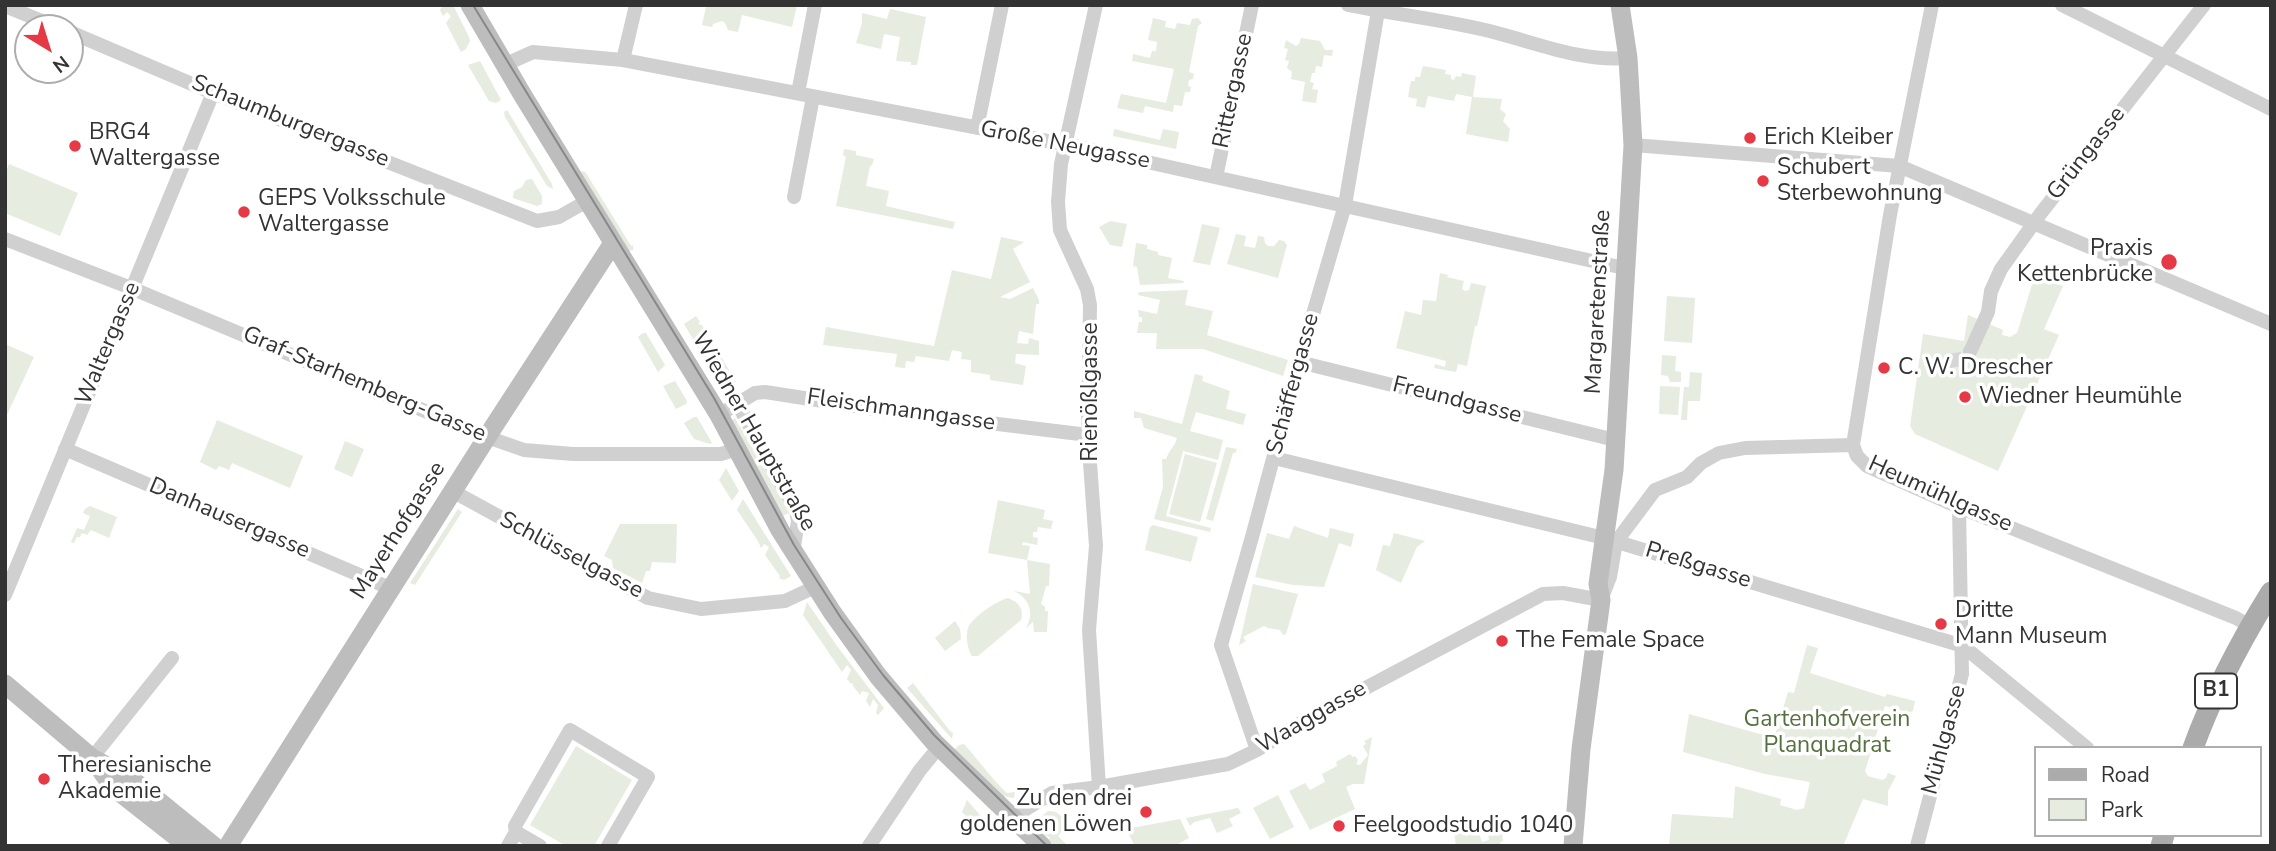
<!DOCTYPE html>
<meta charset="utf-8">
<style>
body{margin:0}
#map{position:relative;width:2276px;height:851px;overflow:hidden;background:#fff;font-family:"Nunito Sans",sans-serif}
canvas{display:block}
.frame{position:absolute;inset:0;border:7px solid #333;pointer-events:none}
.legend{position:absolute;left:2034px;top:746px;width:228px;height:91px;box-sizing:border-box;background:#fff;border:2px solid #adadad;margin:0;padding:9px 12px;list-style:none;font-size:21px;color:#333}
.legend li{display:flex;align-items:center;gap:14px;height:35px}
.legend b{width:35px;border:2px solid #adadad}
.north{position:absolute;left:14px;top:14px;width:70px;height:70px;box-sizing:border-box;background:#fff;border:2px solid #adadad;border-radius:50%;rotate:142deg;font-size:19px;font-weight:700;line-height:28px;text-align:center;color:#333}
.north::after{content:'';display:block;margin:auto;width:24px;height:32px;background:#e63946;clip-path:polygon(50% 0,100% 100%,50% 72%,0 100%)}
</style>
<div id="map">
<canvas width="2276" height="851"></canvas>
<div class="frame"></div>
<ul class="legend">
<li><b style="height:9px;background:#ababab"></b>Road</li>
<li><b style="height:19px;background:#e6ecdf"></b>Park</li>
</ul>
<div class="north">N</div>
</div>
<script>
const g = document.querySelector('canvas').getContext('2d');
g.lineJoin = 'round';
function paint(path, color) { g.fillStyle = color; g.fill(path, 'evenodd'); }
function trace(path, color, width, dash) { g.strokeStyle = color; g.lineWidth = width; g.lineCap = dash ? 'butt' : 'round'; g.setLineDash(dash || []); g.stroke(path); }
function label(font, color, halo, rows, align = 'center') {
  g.font = font + ' "Nunito Sans",sans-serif'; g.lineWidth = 7; g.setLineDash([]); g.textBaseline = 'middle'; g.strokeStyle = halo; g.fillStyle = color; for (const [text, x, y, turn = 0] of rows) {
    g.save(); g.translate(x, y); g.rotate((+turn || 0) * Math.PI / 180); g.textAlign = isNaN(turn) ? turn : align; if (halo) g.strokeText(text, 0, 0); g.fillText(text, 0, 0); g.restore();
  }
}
paint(new Path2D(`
 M443,5H453L469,37L470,41L466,49L461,52L446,23L451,16L447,12L443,16L440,10Z
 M701,5H797L792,27L742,15L738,32L728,30L725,23L722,21L713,24L712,27L702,25L706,7Z
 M890,9L926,17L917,65H911V62L896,61L900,37L884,34L881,49L856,43L862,23V13L887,19Z
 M1153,18L1166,21L1165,27L1175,29L1177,23L1190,25L1192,19L1198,18L1202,23L1198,26L1189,72L1194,74L1193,79L1189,80L1188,86L1191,87L1190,92H1185L1182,106L1174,105L1173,112L1145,106L1143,113L1117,108L1121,94L1166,103L1174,69L1132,61L1133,54L1150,58L1152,51H1156L1157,42L1148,40Z
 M1301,38L1320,41L1325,50H1333L1332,56L1324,55L1322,67L1316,66L1315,73H1312L1310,82L1314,83L1312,89L1318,90L1316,103L1302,101L1305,82L1291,79L1292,72L1287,68L1289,61L1285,60L1288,49L1284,48L1286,40L1296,46L1299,44Z
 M480,61L501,100L496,103L489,101L468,65Z
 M1423,66L1446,70L1445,74L1451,75V79L1454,80L1456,76L1461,77L1462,73L1476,76L1473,97L1502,99L1500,109L1506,114L1503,121L1510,129L1508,142L1466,134L1472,97L1456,94L1454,101L1428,96L1425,108L1416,106L1417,99L1408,97L1411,81H1415V77H1420Z
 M507,110L552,184L553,189L547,186L505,117L504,112Z
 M1114,129L1160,140L1163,129L1179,132L1176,149L1113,136Z
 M844,149L856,151V155L874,159L872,165L870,166L866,186L889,191L886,206L955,222L953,229L836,206L846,157L843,155Z
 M9,164L78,193L60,236L5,213V174Z
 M583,171L586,173L631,246L633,245V250L628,251L581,172Z
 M532,179L542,196V204L537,206L513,198L514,191L522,187L526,180Z
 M1110,221L1127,224L1122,247L1110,245L1099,227Z
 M1202,224L1220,228L1210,265L1193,262Z
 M1236,234L1246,236L1244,246L1255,248L1258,236L1264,237L1265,243L1268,246H1274L1279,240L1284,241L1287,245L1278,278L1227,264Z
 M1001,237L1024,242L1013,249L1030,282L1000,297L1010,299L1033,288L1039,300V304H1036L1033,334L1019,331L1017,343L1028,344L1029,338L1039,341V355L1016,354L1015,363L1026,366L1023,385L990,380V375L971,372V360L961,359L962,352L952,350L949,361L916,356L914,362L906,361L905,368L895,367L897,354L823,345L826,327L934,346L952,270L991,279Z
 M1136,243L1147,245V249L1158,252V255L1172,258L1168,278L1184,281L1183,283L1140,285L1137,267L1133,266Z
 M1440,273L1448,275L1447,277L1464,281L1462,289L1465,291L1469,290L1471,283L1486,286L1477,326H1475L1467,366L1458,364L1456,372L1434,368L1435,364L1445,367L1446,361L1396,348L1405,311L1421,315L1423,300L1436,301Z
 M2035,275L2063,286L2044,329L2059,335L1998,471L1915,434L1910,426L1923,334L1964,341L1968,315L2003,330L2002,335L2010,337L2017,333Z
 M1188,290L1185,305L1213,311L1207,335L1288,360L1283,376L1203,349H1156L1157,333H1137L1139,322H1142V317H1139L1138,310L1157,314L1160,300L1138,295L1139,292Z
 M1667,296L1695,298L1692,343L1664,341Z
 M696,316L700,322L698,324L702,325L713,345L705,350L708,355L704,358L684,324Z
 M643,333H646L665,365L658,372L638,337Z
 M5,344L34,357L5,419Z
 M719,353L729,370V374H731L736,382L723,389L706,361Z
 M1662,355L1676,356L1675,371L1681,372V382H1670L1668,376L1661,375Z
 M1690,372L1702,373L1700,401H1688L1687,420H1681L1684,387H1689Z
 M1195,374L1203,376L1202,381L1230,391L1226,409L1246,414L1243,425L1196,412L1190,431L1223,440L1218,460L1183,451L1166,516L1211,528L1210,532L1154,519L1163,487L1162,459H1166C1169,450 1175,447 1177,438L1144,428L1141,418H1134V411L1182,424Z
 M675,381L687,401L686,404L676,409L663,386Z
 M1660,386L1680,387L1678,415L1659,414Z
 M694,417H697L712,443L710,444L694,439L684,423Z
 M735,418L790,509L789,513L782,516L732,420Z
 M217,420L303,456L290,488L232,463L229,470L219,466L216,470L200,462Z
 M345,441L364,449L352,477L334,469Z
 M1226,447L1237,449L1235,453H1233L1213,521L1206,519Z
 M1185,454L1217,463L1200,522L1169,514Z
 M726,468L739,491L732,501L719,480Z
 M743,499L791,576L784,580L779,578L780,576L765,555L769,547L764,544L761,548L758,541L737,510Z
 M998,500L1045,510L1043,519L1053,521L1051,529L1038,527L1037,532H1033V537L1038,538L1037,545L1023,542L1022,545L1030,546L1027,560L1050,564L1049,586H1046L1041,604L1045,607V611H1048L1047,632H1034L1033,622L1026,628C1035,613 1029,598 1014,591L1030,594L1027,560L988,553Z
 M90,506L117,517L109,538L91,530L87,535L82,533L80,537H77L74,543L71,542L77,528L84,530L90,516L83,513L85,509Z
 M458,509L462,512L415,585L410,583Z
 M620,524H677L676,563L652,562L650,571H646L642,583L613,568L612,560L604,556Z
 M1153,525L1198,537L1191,562L1145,550L1150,527Z
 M1294,526L1328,538L1330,528L1354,534L1351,547L1339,543L1324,587L1293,585L1255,577L1267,533L1289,539Z
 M1394,533L1425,541L1417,547L1401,583L1376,570L1383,545L1390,546Z
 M1253,584L1298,594L1286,634L1283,635L1280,630L1268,628L1264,626L1243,637L1246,641L1239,645Z
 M1008,598C1019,602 1024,609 1021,620L978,656H972C968,650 965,636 968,628C971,618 998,600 1008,598Z
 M807,602L837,646L884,708L878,715L876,713L878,705L873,699L870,707L866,701L869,693L862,691L860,695L853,686V683L851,684L847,679L851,670L847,665L842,672L803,615Z
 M955,621L960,629L961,639L945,651L935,638Z
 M1807,645L1818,648L1810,673L1885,697L1887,694L1915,701L1913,711L1908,713L1885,706L1865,771L1868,776L1882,780L1886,778L1888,773L1896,776L1888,791V806L1863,799L1843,846H1669L1672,814L1733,818L1735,786L1781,799L1780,805L1797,810L1804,808L1810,782L1765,774L1683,752L1689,714L1774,738L1788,692L1794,693Z
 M913,683L950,731L953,733L952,739L907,688Z
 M1372,737L1364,784H1353L1346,787L1355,809L1310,830L1289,791L1305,783L1310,790L1325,782L1322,774L1337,766L1336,762L1350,754L1353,757L1355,756L1358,760L1356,764L1360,765L1368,755L1363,746L1366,744L1364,741Z
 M964,744C980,762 990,777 1007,793L1015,792L1014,798L1002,796L954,750L959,745Z
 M576,746L632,780L594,846H566L530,825Z
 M1278,795L1294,827L1270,839L1253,808Z
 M967,800L986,822L981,833L962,812Z
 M1238,808L1241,813L1229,819L1233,826L1217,833L1210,818L1194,822L1190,826L1186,818Z
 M1048,811C1059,811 1065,817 1064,828L1058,836L1068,846H1053L1048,841L1050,837C1040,835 1037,827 1040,818Z
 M1180,819L1189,838L1176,845L1135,846L1126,829Z
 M1504,823L1505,832L1502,833L1503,841L1500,842L1501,846H1456L1454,831L1477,828L1482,842L1489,840L1487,826L1492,825V829L1489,830L1491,836L1499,834L1497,826H1494V824Z`), '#e6ecdf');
trace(new Path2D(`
 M1948,361L1962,359L1970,352`), '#d6d6d6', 14, [14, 7]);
trace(new Path2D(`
 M1096,5L1061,164L1058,202L1060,230L1087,289L1090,305L1088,435L1096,546L1089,630L1099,787
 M1348,5C1397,15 1448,20 1497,33C1539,44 1583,62 1628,58
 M1932,5L1890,215L1853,445L1857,456L1867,466L1959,507L2236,618L2250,626
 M2062,5L2271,109
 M5,6L59,28
 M70,32L213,93L537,221L559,217L587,201
 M623,60L636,5
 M504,65L533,52L623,60L1084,148L1624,268
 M798,93L815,5
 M977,128L1002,5
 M1633,145L1899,166L2271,324
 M1216,177L1252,5
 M794,197L813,97
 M5,239L131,288L487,437L524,450L573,454H721L737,449
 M1970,352L1988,312L1991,291L2001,269L2041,213L2204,5
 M1299,362L1615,440
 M737,403L796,510L798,521L793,553
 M719,415L755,393L765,392L875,409L1088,435
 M65,449L392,589
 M1274,458L1604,538L1963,646L2087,748
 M454,492L648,598L701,609L785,601L815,587
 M5,595L213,93
 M1257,750L1221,645L1252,537L1299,362L1345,205L1378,11
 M92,758L172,658
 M1013,817L1052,793L1099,787L1228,764L1257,750L1309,718L1543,594L1563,593L1601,600L1610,577L1616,542L1655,490L1687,477L1701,463L1719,453L1745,448L1853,445
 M516,832L540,846
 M508,846L516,832L515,826L570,730L648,777L608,846
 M869,846L920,770L939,747
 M1917,846L1962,674L1959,507`), '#d0d0d0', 14);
trace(new Path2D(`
 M470,5L522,94L719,415L780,530L832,612L878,676L934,742L1042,846
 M5,684L92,758L113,787L188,846
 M96,760L134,781L214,846
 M228,846L494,426L613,243
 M1573,846L1581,749L1601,600L1598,584L1614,470L1633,145L1628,58L1620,5`), '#bdbdbd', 19);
trace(new Path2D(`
 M2193,748C2213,693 2240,642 2271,592
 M2161,846L2164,835`), '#ababab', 21);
trace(new Path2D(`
 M473,5L714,398L794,545L841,618L883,675L934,735L1047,846`), '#888', 2);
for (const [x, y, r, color] of [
 [1750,138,7,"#e63946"],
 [75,146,7,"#e63946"],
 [1763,181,7,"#e63946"],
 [244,212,7,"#e63946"],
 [2169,262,9,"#e63946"],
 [1884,368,7,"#e63946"],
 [1965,397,7,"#e63946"],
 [1941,624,7,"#e63946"],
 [1502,641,7,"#e63946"],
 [44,779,7,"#e63946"],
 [1146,812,7,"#e63946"],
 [1339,826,7,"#e63946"]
]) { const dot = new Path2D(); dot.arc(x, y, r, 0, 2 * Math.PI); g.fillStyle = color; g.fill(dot); trace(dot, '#fff', 2.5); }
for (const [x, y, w] of [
 [2216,691,42]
]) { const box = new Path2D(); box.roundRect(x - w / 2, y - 17.5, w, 35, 5); g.fillStyle = '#fff'; g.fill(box); trace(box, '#333', 2); }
label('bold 21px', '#333', null, [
 ["B1",2216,691]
]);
label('23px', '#333', '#fff', [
 ["Rittergasse",1234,91,-78],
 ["Schaumburgergasse",290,122,22],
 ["Große Neugasse",1065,146,11],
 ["Grüngasse",2087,154,-52],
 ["Margaretenstraße",1599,302,-87],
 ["Waltergasse",109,344,-67],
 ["Schäffergasse",1294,384,-75],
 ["Graf-Starhemberg-Gasse",364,385,23],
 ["Rienößlgasse",1091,392,-90],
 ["Freundgasse",1457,401,14],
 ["Fleischmanngasse",901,411,8],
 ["Wiedner Hauptstraße",753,432,60],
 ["Heumühlgasse",1940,495,24],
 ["Danhausergasse",229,519,23],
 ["Mayerhofgasse",399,531,-58],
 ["Schlüsselgasse",571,556,28],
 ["Preßgasse",1698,566,17],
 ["Waaggasse",1312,718,-30],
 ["Mühlgasse",1945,740,-75]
]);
label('23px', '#333', '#fff', [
 ["BRG4",89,133],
 ["Waltergasse",89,159],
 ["Erich Kleiber",1764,138],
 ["Schubert",1777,168],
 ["Sterbewohnung",1777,194],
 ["GEPS Volksschule",258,199],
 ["Waltergasse",258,225],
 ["Praxis",2153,249,"right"],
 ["Kettenbrücke",2153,275,"right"],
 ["C. W. Drescher",1898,368],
 ["Wiedner Heumühle",1979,397],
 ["Dritte",1955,611],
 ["Mann Museum",1955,637],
 ["The Female Space",1516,641],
 ["Theresianische",58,766],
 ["Akademie",58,792],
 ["Zu den drei",1132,799,"right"],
 ["goldenen Löwen",1132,825,"right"],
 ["Feelgoodstudio 1040",1353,826]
], 'left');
label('23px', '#56703f', '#fff', [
 ["Gartenhofverein",1827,720],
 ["Planquadrat",1827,746]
]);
</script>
